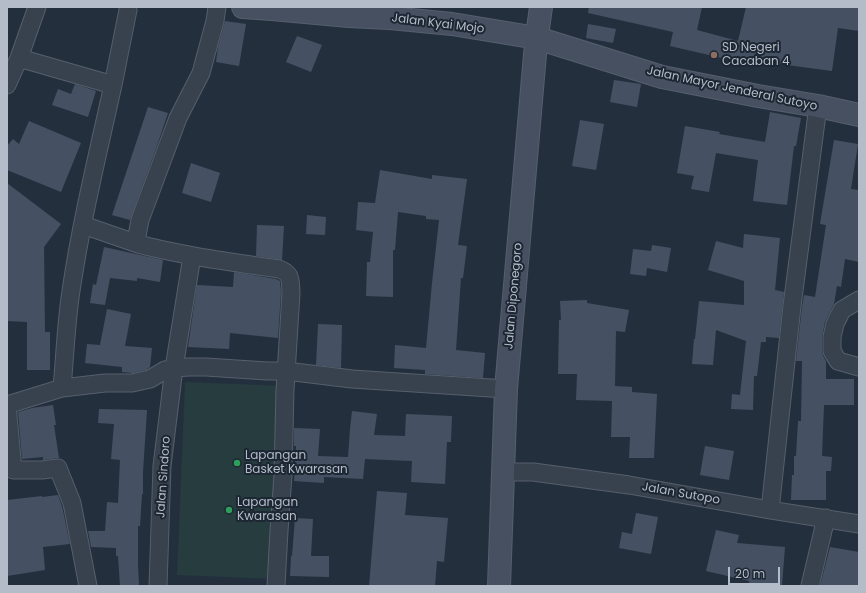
<!DOCTYPE html>
<style>
body{margin:0}
#map{position:relative;width:866px;height:593px;overflow:hidden;background:#242f3e;font-family:Poppins,sans-serif}
canvas{display:block}
.frame{position:absolute;inset:0;border:8px solid #b4bcc9;pointer-events:none}
.scale{position:absolute;left:728px;top:567px;width:52px;height:18px;box-sizing:border-box;border:2px solid #b4bcc9;border-top:0;padding-left:5px;font-size:12px;line-height:14px;white-space:nowrap;color:#b4bcc9;-webkit-text-stroke:3px #1d2633;paint-order:stroke}
</style>
<div id="map">
<canvas width="866" height="593"></canvas>
<div class="frame"></div>
<div class="scale">20 m</div>
</div>
<script>
const g = document.querySelector('canvas').getContext('2d');
g.lineJoin = 'round';
function paint(path, color) { g.fillStyle = color; g.fill(path, 'evenodd'); }
function trace(path, color, width, dash) { g.strokeStyle = color; g.lineWidth = width; g.lineCap = dash ? 'butt' : 'round'; g.setLineDash(dash || []); g.stroke(path); }
function label(font, color, halo, rows, align = 'center') {
  g.font = font + ' Poppins,sans-serif'; g.lineWidth = 4; g.setLineDash([]); g.textBaseline = 'middle'; g.strokeStyle = halo; g.fillStyle = color; for (const [text, x, y, turn = 0] of rows) {
    g.save(); g.translate(x, y); g.rotate((+turn || 0) * Math.PI / 180); g.textAlign = isNaN(turn) ? turn : align; if (halo) g.strokeText(text, 0, 0); g.fillText(text, 0, 0); g.restore();
  }
}
paint(new Path2D(`
 M185,382L285,386L276,579L177,575Z`), '#263c3f');
paint(new Path2D(`
 M589,7H702L697,30L738,41L746,7H859V31L838,28L832,71L757,61L756,66L670,46L673,32L588,13Z
 M225,21L246,24L239,66L216,62L218,47Z
 M588,24L616,29L613,43L586,38Z
 M297,36L322,45L311,72L286,62Z
 M614,80L641,84L637,107L610,102Z
 M75,84L96,91L88,117L52,105L58,89L71,94Z
 M148,107L168,113L156,149L130,220L112,215Z
 M770,112L801,118L796,146H794L787,205L753,201L758,160L716,153L709,192L691,189L694,176L677,173L685,126L720,132L719,134L765,142Z
 M580,120L604,124L596,170L572,166Z
 M29,121L81,143L61,192L7,170V146L13,139L19,144Z
 M834,140L858,144L851,189L859,190V262L845,259L841,287L837,286L834,304L825,322L822,337V351L823,356L826,361V379H854V405H824L822,456L832,457L831,471H826V500H791L792,475H794V456H796L798,421H801L802,361H796L802,307L804,295L815,297L826,225L820,224Z
 M191,163L220,173L211,202L182,193Z
 M380,170L432,179V175L467,179L458,245L467,246L463,278H461L456,350L485,353L483,378L425,374V370L394,368L395,345L426,348L432,283L439,220L426,219V216L398,212L395,250H393V297L366,296L367,262H370L373,232L356,230L358,202L375,203Z
 M7,183L61,224L44,247L45,332H50V370H27V322L7,321Z
 M307,215L326,217L325,235L306,234Z
 M257,225L284,226L282,260L256,256Z
 M744,234L780,238L775,290L784,292L779,338L766,337V342H761L757,376H754L753,410L731,409L732,394L740,395L746,341L716,330L713,365L692,364L694,339H695L699,301L744,305V281L708,270L716,241L743,248Z
 M652,245L671,248L667,272L647,268L646,276L630,274L633,249L651,251Z
 M104,247L163,260L160,282L137,278V281L110,278L105,305L90,303L93,284L96,285Z
 M234,272L276,279L280,281L281,293L278,338L230,333L229,349L188,347L197,285L233,287Z
 M587,300V303L629,310L625,332L616,331L615,386L632,387V392L657,394L654,458H629L630,437H611L612,401L576,400L577,374H558L559,320H561L560,301Z
 M107,309L131,314L125,346L152,348L150,367L146,370L133,373L122,372V367L85,363L87,344L100,345Z
 M318,324L342,325L341,368L316,365Z
 M53,405L56,425H54L59,458L43,460V457L22,459L18,412L32,408Z
 M99,409L147,410L143,472V494H142L140,526H138V564L139,586H120L118,556H116V548L91,547L88,531H105L107,502L118,503L120,460L111,459L114,424L98,423Z
 M352,411L377,414L374,435L405,436L406,414L452,416L451,442H447L445,484L411,482L412,461L365,459L363,479L324,477V483L294,481L296,446H294V428L320,429L318,456L348,457L350,429Z
 M705,446L734,451L729,480L700,475Z
 M377,491L407,493L405,515L448,518L444,562L437,561L435,586H369Z
 M58,495L62,506L70,544L43,547L45,570L7,576V500L42,496V497Z
 M636,513L658,517L651,554L619,548L622,532L632,534Z
 M295,518L313,519L311,556H329V577L290,576L291,556H292Z
 M716,530L739,535L737,543L785,547L782,586H749V581L706,571Z
 M830,547L859,552V586H820Z`), '#455162');
const street = new Path2D(`
 M217,7L215,21L201,73L178,118L140,220L137,236L138,244C184,256 232,262 279,269C292,274 290,279 291,293L285,390L283,475L279,531L276,586
 M19,58L113,85C98,153 81,222 71,291C66,323 65,356 62,388
 M7,85L19,58L37,7
 M113,85L128,10
 M83,225L138,244
 M859,300L842,310L835,324L832,337V351L838,361L859,367
 M7,405L62,388L105,383H132L150,379L165,370L174,368L189,367H206L267,371H286L352,379L506,389
 M7,405L13,470H42L58,468L72,503L88,586
 M503,472H533L629,485L770,510L859,524
 M770,510L792,306L818,106
 M158,586L162,466L174,368L192,256
 M810,586L826,518`);
const secondary = new Path2D(`
 M243,7L272,9L349,16L390,18L452,24L537,38L662,77L758,96L818,106L859,115
 M499,586L506,389L536,43L541,7`);
trace(street, '#565f6c', 19);
trace(secondary, '#565f6c', 24);
trace(street, '#38414e', 17);
trace(secondary, '#465061', 22);
for (const [x, y, r, color] of [
 [714,55,4,"#8d6e63"],
 [237,463,4,"#2e9e5b"],
 [229,510,4,"#2e9e5b"]
]) { const dot = new Path2D(); dot.arc(x, y, r, 0, 2 * Math.PI); g.fillStyle = color; g.fill(dot); trace(dot, '#1d2633', 1.5); }
label('12px', '#b4bcc9', '#1d2633', [
 ["Jalan Kyai Mojo",438,24,7],
 ["Jalan Mayor Jenderal Sutoyo",732,89,12],
 ["Jalan Diponegoro",514,296,-85],
 ["Jalan Sindoro",164,477,-86],
 ["Jalan Sutopo",681,494,10]
]);
label('12px', '#b4bcc9', '#1d2633', [
 ["SD Negeri",722,48],
 ["Cacaban 4",722,62],
 ["Lapangan",245,456],
 ["Basket Kwarasan",245,470],
 ["Lapangan",237,503],
 ["Kwarasan",237,517]
], 'left');
</script>
